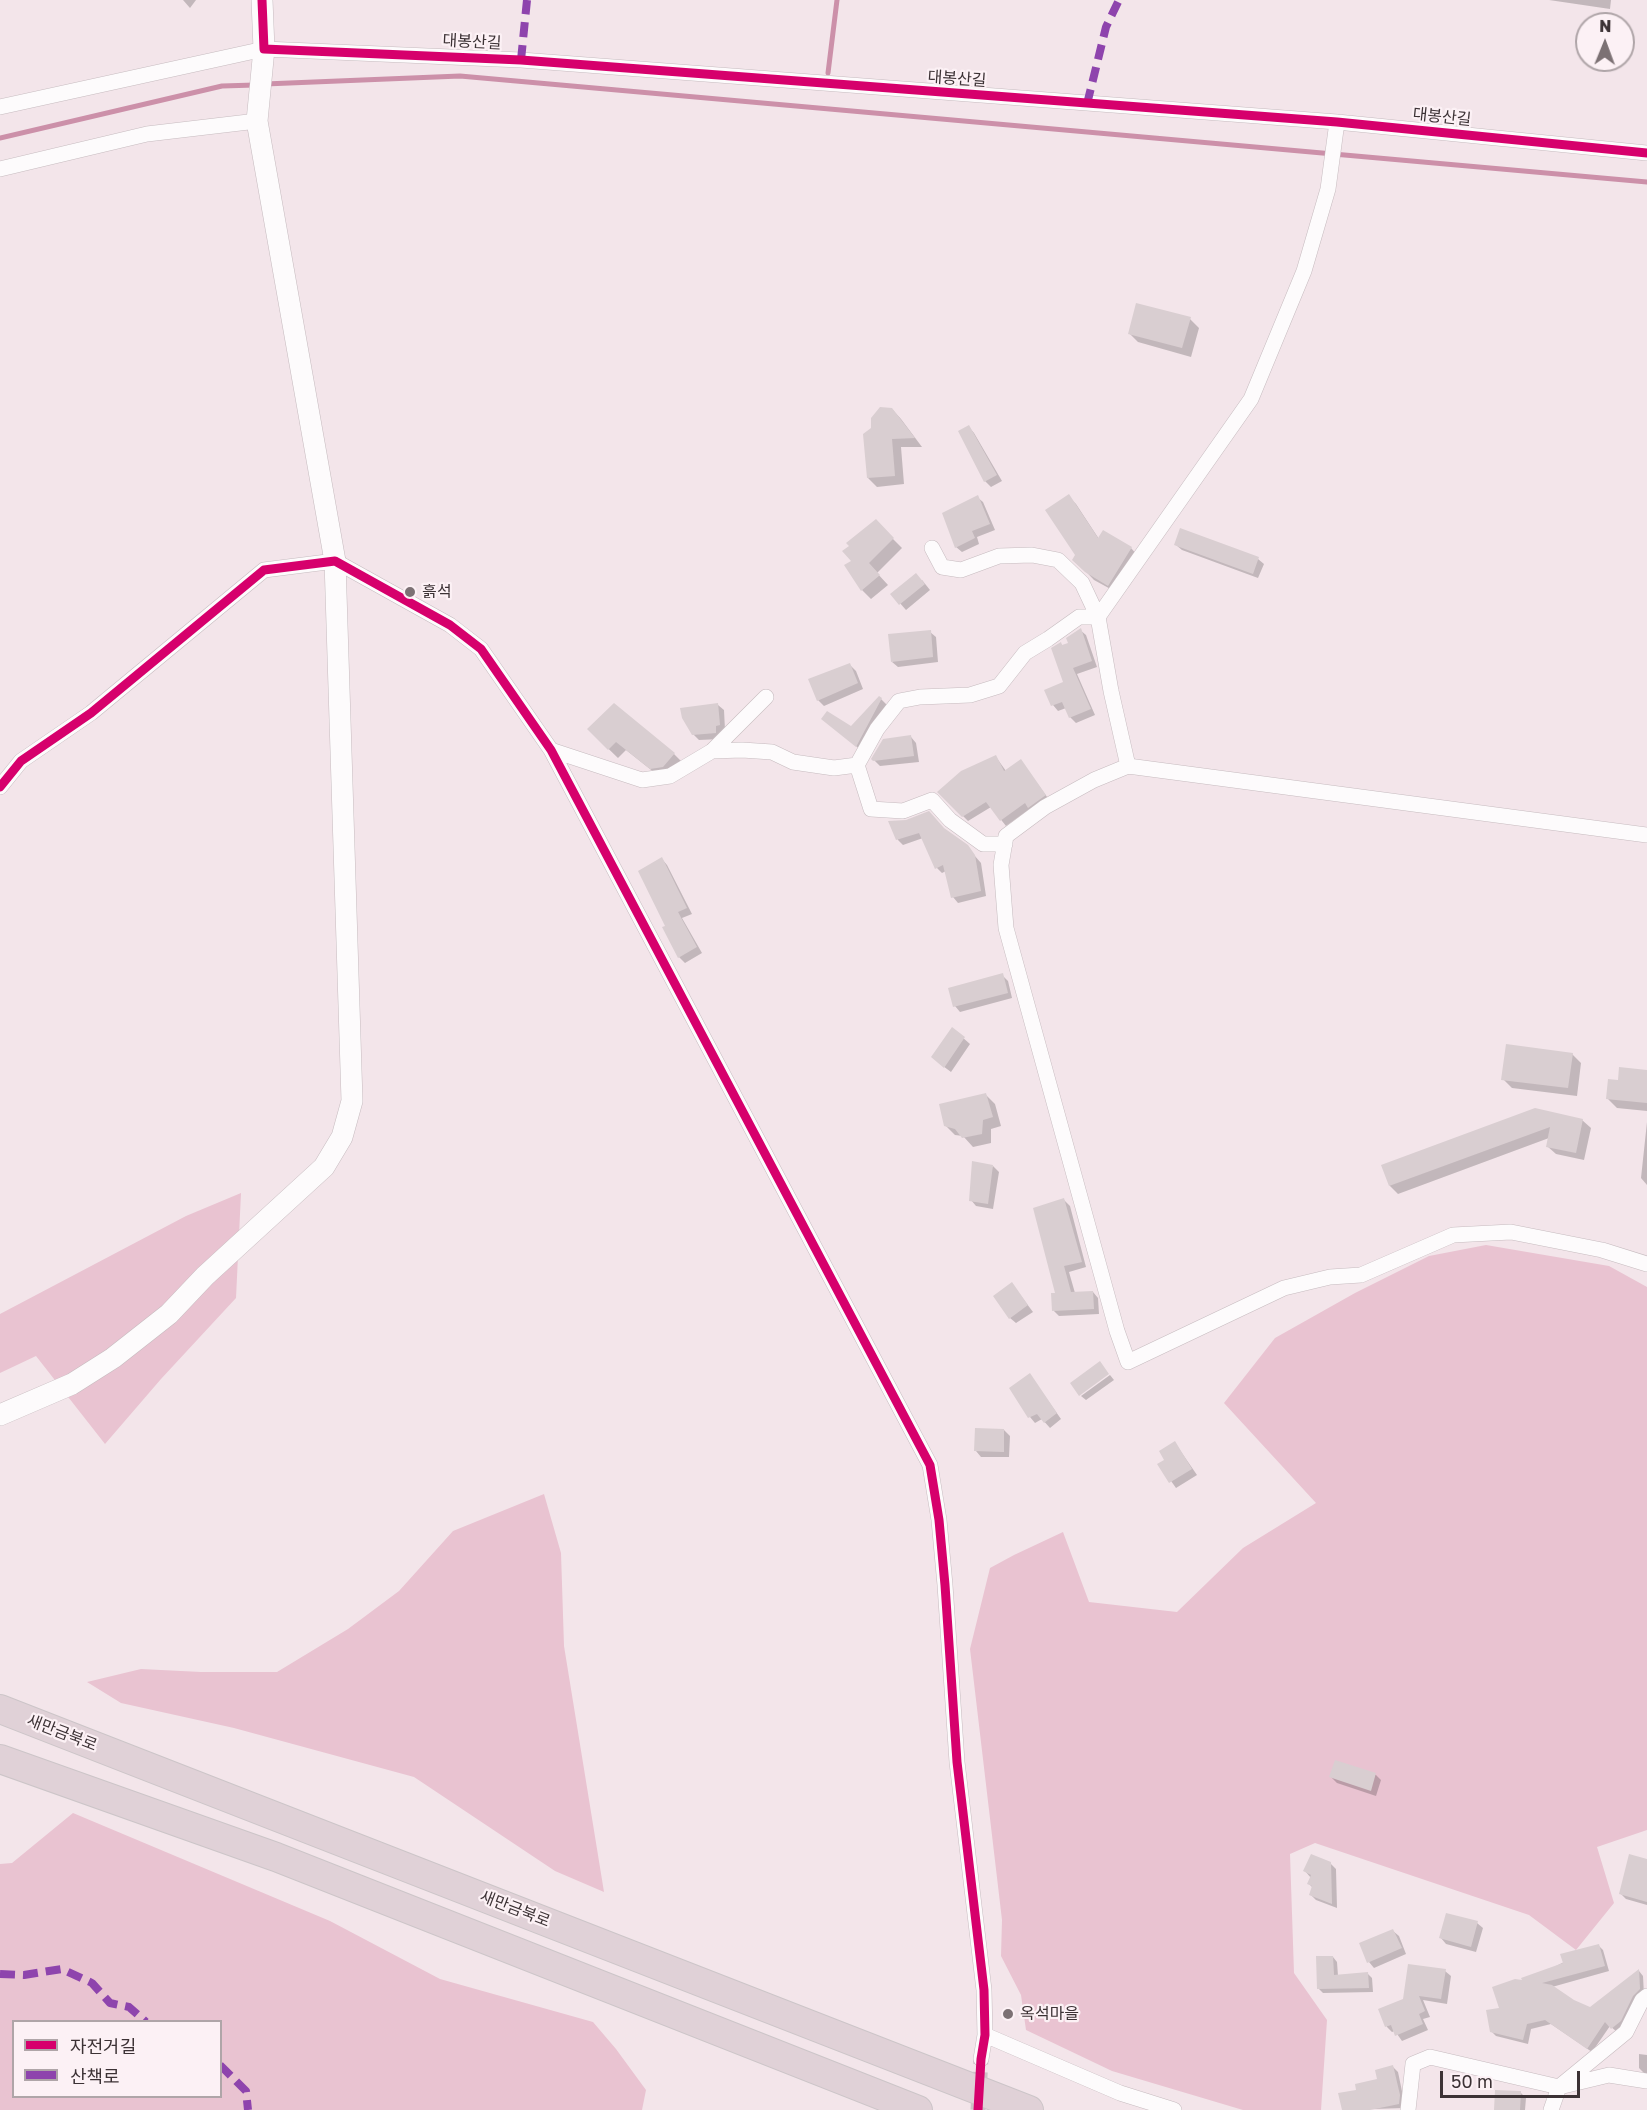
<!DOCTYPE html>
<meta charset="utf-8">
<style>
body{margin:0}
#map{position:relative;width:1647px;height:2110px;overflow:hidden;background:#f3e5ea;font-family:"Golos Text","Noto Sans KR",sans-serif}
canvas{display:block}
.legend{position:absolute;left:12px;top:2020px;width:210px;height:78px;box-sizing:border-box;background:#fcf1f5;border:2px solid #afa5a8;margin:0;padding:8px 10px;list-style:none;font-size:18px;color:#3c3235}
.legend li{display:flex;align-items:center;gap:12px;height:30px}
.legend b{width:30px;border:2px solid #afa5a8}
.north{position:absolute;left:1575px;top:12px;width:60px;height:60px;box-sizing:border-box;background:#fcf1f5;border:2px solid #afa5a8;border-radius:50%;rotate:1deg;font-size:16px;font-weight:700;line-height:24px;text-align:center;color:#3c3235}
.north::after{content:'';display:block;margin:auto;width:21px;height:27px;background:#7c7174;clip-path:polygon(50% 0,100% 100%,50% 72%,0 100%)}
.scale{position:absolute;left:1440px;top:2071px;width:140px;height:27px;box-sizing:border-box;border:3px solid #3c3235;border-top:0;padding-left:8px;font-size:18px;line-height:21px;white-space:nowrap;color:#3c3235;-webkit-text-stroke:4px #fcf1f5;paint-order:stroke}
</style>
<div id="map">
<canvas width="1647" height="2110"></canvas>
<ul class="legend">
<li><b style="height:8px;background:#d6006c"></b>자전거길</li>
<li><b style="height:8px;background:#8e44ad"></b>산책로</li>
</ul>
<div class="north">N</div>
<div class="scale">50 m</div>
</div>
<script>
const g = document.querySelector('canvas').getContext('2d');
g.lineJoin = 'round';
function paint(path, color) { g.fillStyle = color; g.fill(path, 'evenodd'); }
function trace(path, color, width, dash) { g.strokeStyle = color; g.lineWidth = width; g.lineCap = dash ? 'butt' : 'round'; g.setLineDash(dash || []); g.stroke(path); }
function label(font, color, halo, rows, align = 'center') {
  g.font = font + ' "Golos Text","Noto Sans KR",sans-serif'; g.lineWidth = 4.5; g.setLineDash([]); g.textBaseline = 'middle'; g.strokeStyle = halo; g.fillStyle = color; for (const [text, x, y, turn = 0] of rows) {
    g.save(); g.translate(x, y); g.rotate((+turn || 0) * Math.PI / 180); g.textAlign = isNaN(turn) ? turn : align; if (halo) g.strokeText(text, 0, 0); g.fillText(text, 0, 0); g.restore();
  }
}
paint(new Path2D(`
 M241,1193L236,1298L161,1379L105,1444L36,1356L0,1373V1314L186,1216Z
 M1486,1245L1609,1266L1647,1287V1830L1597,1847L1614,1903L1576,1950L1529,1915L1315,1843L1290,1854L1294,1973L1327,2020L1321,2110H1243L1112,2071L1026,2030L1021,1995L1001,1956L1002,1920L970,1649L990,1568L1014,1555L1063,1532L1089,1602L1177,1612L1243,1548L1316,1503L1224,1403L1275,1338L1355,1293L1429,1256Z
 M544,1494L561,1553L564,1646L604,1892L555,1871L414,1777L234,1728L121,1703L87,1682L141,1669L201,1672H277L348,1629L399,1591L453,1531Z
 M73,1813L330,1921L440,1979L593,2022L616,2049L646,2090L642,2110H0V1864L12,1863ZM14,2022H220V2096H14Z`), '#e9c3d1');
paint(new Path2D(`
 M183,0H196L190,8Z
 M1549,0H1611L1610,9Z
 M1190,319L1199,328L1191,357L1138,342L1129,333Z
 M892,409L901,419L922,447H901L904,484L877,487L868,478Z
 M969,427L974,433L1002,481L991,487L985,481Z
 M1068,496L1076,504L1099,539L1131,548L1138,556L1116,592L1094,580L1074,559L1076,555Z
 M977,497L983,502L995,530L977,537L979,544L962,552L956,547Z
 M875,521L902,548L877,573L888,585L871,599L862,590L853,561Z
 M1176,545L1258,559L1264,564L1258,578L1182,550Z
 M922,580L930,590L906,610L892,594Z
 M1080,630L1086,635L1097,667L1077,674L1095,715L1076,723L1070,717L1066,708L1058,711L1053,705L1065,683L1061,644L1063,646L1070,644Z
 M930,632L936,637L938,662L898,667L892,662Z
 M850,665L856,671L863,689L824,706L818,700Z
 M880,698L887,705L862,751L829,724L852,728Z
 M614,705L674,754L683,763L660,777L626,750L618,758L589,730Z
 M718,705L724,710L725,730L721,739L699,740L693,734Z
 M911,737L916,743L919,762L880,766L873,759Z
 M996,757L1006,771L1021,761L1050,801L1034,812L1031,808L1006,826L991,807L968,821L939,792Z
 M890,822L967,847L981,863L986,896L958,903L953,897L946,871L942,873L937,868L923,838L903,845L898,840Z
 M662,859L667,865L692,914L682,918L702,953L685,963L679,957L667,926Z
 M1002,975L1008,981L1012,998L960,1012L955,1006Z
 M953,1029L970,1044L951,1072L939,1063Z
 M1572,1054L1581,1063L1577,1096L1512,1088L1503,1079Z
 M1647,1071V1111L1617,1108L1608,1099Z
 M986,1095L995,1104L1001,1126L991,1129V1143L973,1147L963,1136L955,1135L945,1125Z
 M1535,1110L1582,1120L1591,1128L1584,1160L1556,1154L1547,1146L1549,1138L1398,1194L1390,1186L1383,1166Z
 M1647,1122V1185L1641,1178Z
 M993,1166L999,1172L993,1209L976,1206L971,1200Z
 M1064,1200L1070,1206L1086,1267L1069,1272L1075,1293L1093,1292L1098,1298L1099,1314L1059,1316L1053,1310L1057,1294Z
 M1012,1284L1033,1312L1016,1323L1010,1318Z
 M1030,1375L1061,1419L1050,1428L1042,1419L1035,1423L1030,1417L1011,1388Z
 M1110,1375L1114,1380L1086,1400L1081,1396Z
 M1004,1430L1010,1436L1009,1457H981L976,1451Z
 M1175,1443L1197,1475L1176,1488L1159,1464L1166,1460Z
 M1336,1761L1376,1775L1381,1780L1376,1796L1337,1783L1331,1777Z
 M1647,1860V1905L1626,1899L1620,1893Z
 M1330,1863L1336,1869L1337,1908L1316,1900L1310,1894L1313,1888L1309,1884L1311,1878L1305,1871Z
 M1477,1923L1483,1928L1476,1952L1446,1944L1441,1938Z
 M1393,1931L1399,1936L1406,1954L1374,1968L1369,1962Z
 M1598,1945L1603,1950L1609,1971L1552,1987L1573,2001L1591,2009L1639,1971L1643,1976L1644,1995L1617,2032L1610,2026L1592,2052L1551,2024L1531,2029L1528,2044L1496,2036L1491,2031L1501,2009L1524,1982Z
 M1333,1957L1337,1962L1338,1976L1367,1973L1372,1978L1373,1992L1323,1993L1319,1989Z
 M1445,1971L1451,1976L1447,2004L1423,2000L1430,2017L1423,2019L1428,2030L1402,2041L1395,2031L1392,2032L1387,2027L1380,2010L1404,2000Z
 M1639,2054L1647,2055V2073H1644L1639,2068Z
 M1393,2067L1398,2072L1404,2101V2108L1343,2110L1358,2091L1379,2081Z
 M1520,2092L1526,2098L1525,2110H1496Z`), '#0003');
trace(new Path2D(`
 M828,73L837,0
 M265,84L460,76L1647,182
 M0,138L222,86L255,85`), '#cc90a9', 5);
paint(new Path2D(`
 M1136,303L1191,317L1182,348L1128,334Z
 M880,407L892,408L915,438L892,439L895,476L867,478L863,434L871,428V418Z
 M969,425L997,475L984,482L958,431Z
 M1069,494L1098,538L1103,530L1132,547L1108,586L1085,572L1072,560L1075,555L1045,510Z
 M978,495L990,524L972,531L975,538L955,548L942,513Z
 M876,519L894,538L869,563L880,575L861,591L844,565L851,561L842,551L849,546L846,543Z
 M1180,528L1259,557L1253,574L1174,545Z
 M916,573L925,584L899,605L890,594Z
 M1081,628L1092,661L1073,668L1091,709L1069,718L1062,702L1051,706L1044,690L1063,682L1051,648L1061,642L1062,645L1068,643L1066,638Z
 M931,630L933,657L891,662L888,634Z
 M850,663L858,683L817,701L808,679Z
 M879,696L882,698L856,747L821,719L827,711L851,726Z
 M614,703L675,753L663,767L650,769L616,742L608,750L587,729Z
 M718,703L720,725L716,726V733L692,735L682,718L680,708Z
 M911,735L914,756L873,761L871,759L883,739Z
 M996,755L1004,771L1021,759L1046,795L1028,808L1025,803L1000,821L986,802L962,817L937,792L961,771Z
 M929,811L944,828L968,845L975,855L981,891L951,898L943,865L935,869L919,833L896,840L888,821L906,820Z
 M662,857L687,908L678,912L697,947L678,958L662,927L665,926L638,871Z
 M1003,973L1008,993L953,1007L948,988Z
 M952,1027L965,1037L944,1068L931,1057Z
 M1506,1044L1573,1053L1568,1088L1501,1080Z
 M1619,1067L1647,1070V1103L1606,1099L1608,1079L1618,1080Z
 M986,1093L993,1117L983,1120L982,1134L962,1138L955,1129L944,1126L939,1104Z
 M1535,1108L1583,1119L1576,1153L1546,1147L1550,1127L1389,1186L1381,1165Z
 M972,1161L993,1165L988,1204L969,1201Z
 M1064,1198L1082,1262L1064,1266L1071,1292L1093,1291L1094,1309L1052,1311L1051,1293H1055L1033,1208Z
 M1012,1282L1028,1305L1009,1319L993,1296Z
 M1100,1361L1109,1374L1079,1396L1070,1383Z
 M1030,1373L1057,1413L1044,1423L1037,1414L1028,1418L1009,1388Z
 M975,1428L1004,1429V1452L974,1451Z
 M1175,1441L1192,1469L1169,1483L1157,1464L1164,1460L1159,1451Z
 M1335,1760L1376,1773L1371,1791L1329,1777Z
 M1311,1854L1331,1862L1332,1904L1309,1895L1312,1886L1307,1884L1311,1875L1303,1871Z
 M1629,1854L1647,1859V1902L1619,1894Z
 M1446,1913L1478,1921L1471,1947L1439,1938Z
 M1393,1929L1402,1948L1367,1963L1359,1943Z
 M1599,1944L1605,1966L1542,1983L1552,1985L1574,2000L1590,2007L1639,1969L1640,1989L1633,1996L1621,2021L1611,2029L1605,2022L1587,2049L1545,2020L1527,2024L1523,2040L1490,2032L1486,2010L1499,2008L1492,1987L1515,1979L1522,1980L1521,1978L1563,1963L1560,1954Z
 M1316,1956H1333L1334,1975L1368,1972L1369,1988L1317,1989Z
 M1408,1964L1446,1969L1441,1999L1419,1996L1425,2011L1419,2014L1423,2024L1395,2036L1391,2025L1385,2027L1378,2009L1403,1999Z
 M1393,2065L1400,2095L1399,2104L1370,2110H1342L1338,2093L1356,2090L1355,2084L1377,2079L1375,2070Z
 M1495,2090L1521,2091L1520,2110H1494Z`), '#d9ced1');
trace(new Path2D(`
 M978,2110L981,2059`), '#cec1c6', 15, [15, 8]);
const street = new Path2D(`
 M0,107L264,49L521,60L1337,122L1647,153
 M0,169L147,134L257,121
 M932,548L942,567L961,570L999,556L1032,555L1058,560L1082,583L1098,617L1111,691L1128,766L1094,780L1045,807L1006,836L1001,865L1006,928L1117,1331L1128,1362L1284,1288L1330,1277L1361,1275L1453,1235L1511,1232L1602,1250L1647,1264
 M551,750L642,780L670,776L712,751L766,697
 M712,751L742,750L772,752L793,762L834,768L857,765L877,729L899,701L920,697L970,695L999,686L1025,653L1048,639L1079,617H1098L1251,399L1304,271L1328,189L1337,122
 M857,765L871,809L903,811L932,800L950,820L983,844H1005
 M1128,766L1647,835
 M0,787L21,761L91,713L264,570L335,561L450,625L481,649L551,750L930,1465L939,1520L945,1585L957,1762L984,1990L985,2035L981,2059
 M985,2035L1120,2093L1174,2110
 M1408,2110L1413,2064L1430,2057L1559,2087L1609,2075L1647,2081
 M1551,2110L1559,2087L1626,2032L1642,2000L1647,1996`);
const secondary = new Path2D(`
 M0,1415L72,1384L113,1358L169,1314L205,1276L324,1167L342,1137L352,1101L335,561L257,121L264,49L262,0`);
const highway = new Path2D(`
 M0,1709L1029,2110
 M0,1759L276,1857L918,2110`);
trace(street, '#c6bbbf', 16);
trace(secondary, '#c6bbbf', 22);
trace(highway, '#ccc5c8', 30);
trace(street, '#fdfbfc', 15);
trace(secondary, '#fdfbfc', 21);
trace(highway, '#e0d1d7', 28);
trace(new Path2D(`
 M521,60L527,0
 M1087,104L1106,27L1119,0
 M0,1974L24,1975L62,1969L92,1983L110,2003L129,2007L146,2022
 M220,2065L246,2091L248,2110`), '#8e44ad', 8, [15, 8]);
trace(new Path2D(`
 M262,0L264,49L521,60L1337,122L1647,153
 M0,787L21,761L91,713L264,570L335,561L450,625L481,649L551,750L930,1465L939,1520L945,1585L957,1762L984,1990L985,2035L981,2059L978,2110`), '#d6006c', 9);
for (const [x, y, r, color] of [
 [410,592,6,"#7c7174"],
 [1008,2014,6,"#7c7174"]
]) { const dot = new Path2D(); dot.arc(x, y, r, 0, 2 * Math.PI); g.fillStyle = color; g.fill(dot); trace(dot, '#fcf1f5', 2); }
label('16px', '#3c3235', '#fcf1f5', [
 ["대봉산길",472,42,3],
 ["대봉산길",957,79,4],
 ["대봉산길",1442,117,6],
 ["새만금북로",62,1733,21],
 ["새만금북로",515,1909,21]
]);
label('16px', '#3c3235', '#fcf1f5', [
 ["흙석",422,592],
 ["옥석마을",1020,2014]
], 'left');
</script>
